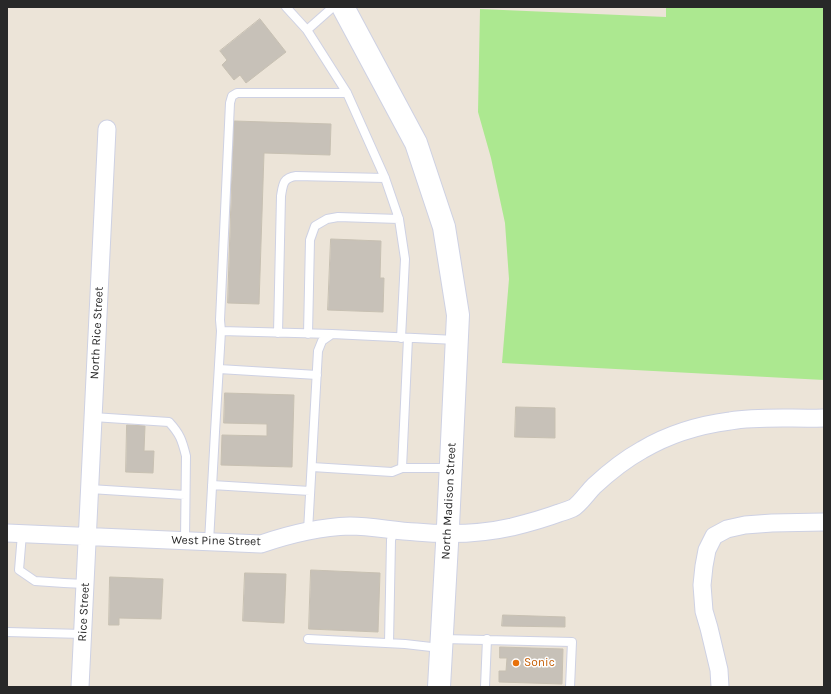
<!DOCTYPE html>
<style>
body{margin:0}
#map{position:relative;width:831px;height:694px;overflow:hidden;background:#ece4d8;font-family:Karla,sans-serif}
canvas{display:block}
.frame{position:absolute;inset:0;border:8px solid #282828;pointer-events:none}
</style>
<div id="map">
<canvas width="831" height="694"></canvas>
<div class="frame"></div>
</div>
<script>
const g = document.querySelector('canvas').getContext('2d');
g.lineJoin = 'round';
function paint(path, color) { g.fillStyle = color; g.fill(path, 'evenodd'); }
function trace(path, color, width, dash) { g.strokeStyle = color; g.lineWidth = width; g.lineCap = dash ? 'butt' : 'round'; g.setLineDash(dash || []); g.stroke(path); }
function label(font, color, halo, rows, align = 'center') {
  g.font = font + ' Karla,sans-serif'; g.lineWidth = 3; g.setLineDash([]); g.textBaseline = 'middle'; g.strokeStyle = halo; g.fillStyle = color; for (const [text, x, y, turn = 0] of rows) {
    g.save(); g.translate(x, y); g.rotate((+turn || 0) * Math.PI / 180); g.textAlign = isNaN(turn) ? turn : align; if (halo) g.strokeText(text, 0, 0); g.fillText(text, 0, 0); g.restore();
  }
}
paint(new Path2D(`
 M666,7H824V380L502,363L509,279L505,223L491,158L478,112L480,9L666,17Z`), '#ace890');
const building = new Path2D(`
 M260,19L286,52L246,83L240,75L234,80L222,65L227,60L220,51Z
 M234,121L331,124L330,155L264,153L259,304L228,303Z
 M331,239L381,241L380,278H384L383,312L328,310Z
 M225,393L294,395L292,467L221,465L222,435L267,436V424L224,423Z
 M516,407L555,408V438L515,437Z
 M127,425L145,426L144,451H154L153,473L126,472Z
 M311,570L380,573L378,632L309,629Z
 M245,573L286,574L284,623L243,621Z
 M110,577L163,579L161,619L119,618V625H109Z
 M503,615L565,617V627L502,626Z
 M500,647L563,649L562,684L499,682V671H506L507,658H500Z`);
paint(building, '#c7c1b8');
trace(building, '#c7c0b2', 1);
const lane = new Path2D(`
 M286,7L307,30L347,93L385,178L399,219L405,259L401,338
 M307,30L333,7
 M221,331L332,334
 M278,333L281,196C283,184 283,178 296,176L385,178
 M308,334L310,240L315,226L327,219L338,217L399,219
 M219,369L317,375
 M93,417L169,422C180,434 182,440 186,456L185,540
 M312,467L392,472L402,468H450
 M402,468L408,338
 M212,485L310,491
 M90,489L185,495
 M308,531L318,351L322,341L332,334L456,340
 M22,534L19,570L35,581L64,583L85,584
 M209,542L215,432L221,331L220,320L230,103L232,96L237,93H347
 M7,632L83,634
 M308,639L405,644L440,648
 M443,639L572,642L570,687
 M389,643L391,540L394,530
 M485,687L487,639`);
const street = new Path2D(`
 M7,533L261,544C290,534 319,527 350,526C372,526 394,531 416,532C448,535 481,534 512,527C528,523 543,519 559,513C563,512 568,510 573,508C579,505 588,492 594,486C608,473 624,460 642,450C669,434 699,425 730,421C760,416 793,419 824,418
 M80,687L107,129
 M720,687L719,670L709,628L704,611L702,585L704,566L707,550L714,536L727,529L745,525L772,523L824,522`);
const secondary = new Path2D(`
 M343,7L416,143L444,227L458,315L448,526L439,687`);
trace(lane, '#ced1e3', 10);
trace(street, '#ced1e3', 19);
trace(secondary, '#ced1e3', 24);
trace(lane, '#fff', 8);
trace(street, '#fff', 17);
trace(secondary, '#fff', 22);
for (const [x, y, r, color] of [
 [516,663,4,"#e8710a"]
]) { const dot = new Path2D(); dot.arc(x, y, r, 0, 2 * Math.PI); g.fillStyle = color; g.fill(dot); trace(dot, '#fff', 1.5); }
label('12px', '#282828', '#fff', [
 ["North Rice Street",97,333,-87],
 ["North Madison Street",449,501,-87],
 ["West Pine Street",216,541,1],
 ["Rice Street",84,612,-87]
]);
label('12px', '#c56008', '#fff', [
 ["Sonic",524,663]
], 'left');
</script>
